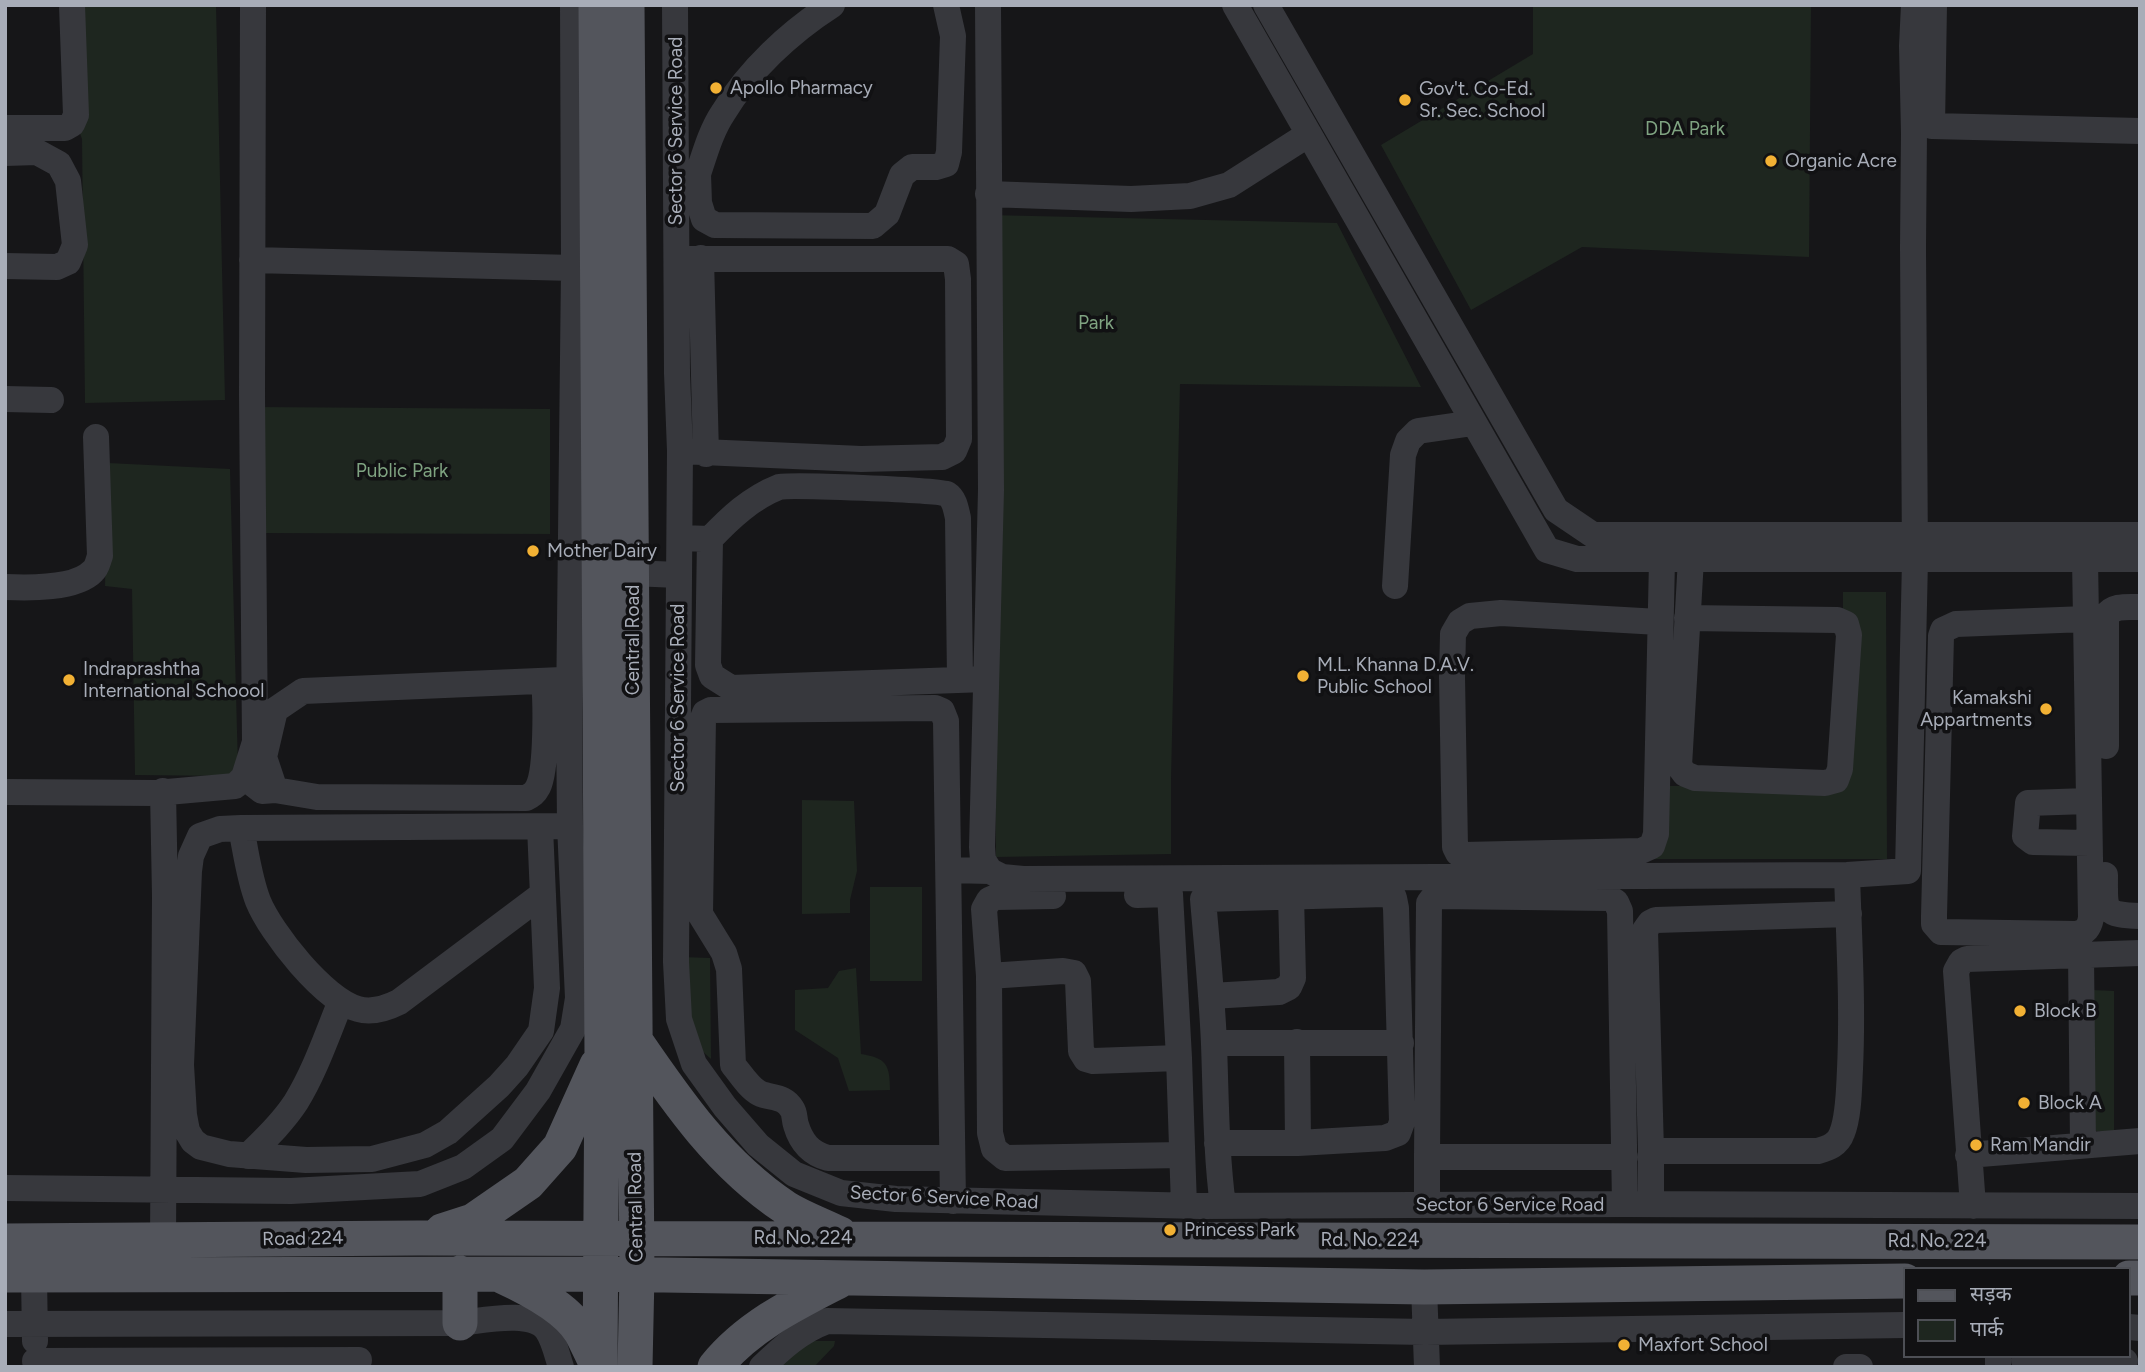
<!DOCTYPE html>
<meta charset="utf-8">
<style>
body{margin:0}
#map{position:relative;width:2145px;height:1372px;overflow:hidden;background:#161618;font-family:Figtree,"Noto Sans Devanagari",sans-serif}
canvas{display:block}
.frame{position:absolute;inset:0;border:7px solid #a8adb8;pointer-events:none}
.legend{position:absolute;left:1903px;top:1267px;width:228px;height:91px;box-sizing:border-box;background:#111113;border:2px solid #4d4f55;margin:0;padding:9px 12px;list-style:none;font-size:21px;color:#a8adb8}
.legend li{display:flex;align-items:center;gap:14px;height:35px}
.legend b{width:35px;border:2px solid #4d4f55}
</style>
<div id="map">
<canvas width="2145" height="1372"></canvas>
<div class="frame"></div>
<ul class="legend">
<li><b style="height:9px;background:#53555c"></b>सड़क</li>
<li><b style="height:19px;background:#1e261f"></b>पार्क</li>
</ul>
</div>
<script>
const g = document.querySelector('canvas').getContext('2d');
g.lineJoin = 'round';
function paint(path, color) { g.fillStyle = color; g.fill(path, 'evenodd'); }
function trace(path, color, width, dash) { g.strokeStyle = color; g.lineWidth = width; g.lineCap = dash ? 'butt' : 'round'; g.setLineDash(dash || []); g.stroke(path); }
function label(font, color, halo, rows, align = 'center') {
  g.font = font + ' Figtree,sans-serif'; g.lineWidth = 7; g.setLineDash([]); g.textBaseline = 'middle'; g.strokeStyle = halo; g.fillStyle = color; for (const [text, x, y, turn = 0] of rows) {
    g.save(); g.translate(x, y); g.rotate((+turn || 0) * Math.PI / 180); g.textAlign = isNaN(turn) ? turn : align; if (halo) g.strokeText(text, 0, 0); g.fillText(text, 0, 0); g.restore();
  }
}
paint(new Path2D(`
 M76,5H216L225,400L85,403L82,139L78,128Z
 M1533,5H1811L1809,257L1582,247L1471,310L1381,145L1533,54Z
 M989,215L1337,223L1421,387L1180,384L1171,779V854L996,857Z
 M254,407L550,409V534L254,533Z
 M108,463L230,469L238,768L229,776L135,775L132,589L105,586Z
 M1843,592H1886L1887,859H1655V786H1843Z
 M802,800L854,801L857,871L850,900V913L802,914Z
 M870,887H922V981H870Z
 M682,957L710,958L711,1059L683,1034Z
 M856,968L861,1054C886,1058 890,1064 890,1090L849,1091L838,1058L795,1030V990L828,988L839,971Z
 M2072,989L2114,991V1131H2074Z
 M810,1341H835L834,1346L814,1367H777Z`), '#1e261f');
trace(new Path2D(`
 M675,5L677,373L680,451L676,962L679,1019L694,1064L725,1107L758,1145L794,1174L841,1193L896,1199L1201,1206L1625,1204L2140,1206
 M988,5L991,490L982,847L983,860L990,871
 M1235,5L1547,550L1577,559H2140
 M1266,5L1556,510L1593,535H2140
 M1934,5L1932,126L2140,131
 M5,128H65L72,124L76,115L72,5
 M5,153L37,152L59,164L68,181L75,245L68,262L57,267L5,266
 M676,174H698L699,203L704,219L715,225L873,226L887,214L902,175L912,167H936L946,164L949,152L953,36L946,5
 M698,174C705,153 711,131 723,113C749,70 790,32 832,5
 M988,194L1131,199L1190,196L1229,185L1309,134
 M701,258L706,454
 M677,259H948L956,264L958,279L959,439L954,451L942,457L861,459L680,451
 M252,260L574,268
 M5,399L51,400
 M680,538L710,539L708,665L712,676L731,688L986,679
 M710,539C730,518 751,498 779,487C789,484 937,490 947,494C955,499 956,510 958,518L960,679
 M2085,559L2091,918C2089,928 2086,932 2076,934L1941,932L1934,924V916L1941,636L1943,630L1956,624L2086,619
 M632,573L678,575
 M1395,586L1403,455L1408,441L1418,431L1473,423
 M5,587C29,588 76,589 93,571C97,568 98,561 100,556L96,437
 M1687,618L1837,620L1846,624L1849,635L1840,769L1836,780L1825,783L1695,778L1685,774L1679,766L1691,559
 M1659,622L1501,613L1470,616L1460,622L1453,634L1452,677L1455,847L1458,853L1464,855L1641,851L1652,846L1656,834L1662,560
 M2106,746V616C2113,605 2127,607 2140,607
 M244,777L262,791L275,790L317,797L526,798C532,795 535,793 538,787C547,769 546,702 544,681
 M275,790L264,757L275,710L303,691L562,680
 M5,792L156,793L235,786L244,777L255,742L252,395L253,5
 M2088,801L2028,803L2025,836L2033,842L2089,843
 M540,827L547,988L541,1031L517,1066L499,1086L448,1132L425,1145L372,1159L306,1160L229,1154L201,1147L193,1141L187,1131L184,1115L181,1065L189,871L191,856L200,836L220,829L241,828L570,826
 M241,828C246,852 249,878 258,901C271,933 324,1000 358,1009C372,1013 387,1008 399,1002L543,894
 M949,870L990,871L1002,877L1023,879L1847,875L1908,871L1915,560L1913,247L1914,133L1912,46L1914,5
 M1847,875C1849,939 1853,1004 1850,1069C1849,1087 1849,1116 1842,1133C1838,1145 1828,1148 1818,1151H1651L1645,930L1650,923L1656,920L1849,914
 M2105,875C2105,910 2102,915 2140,916
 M1137,895L1170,894L1179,1058L1184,1206
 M1053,896L996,897L989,900L984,909L989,976L990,1133L994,1149L1005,1158L1182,1155
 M2081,955L2083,1145
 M989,976L1063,971L1074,973L1078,981L1081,1051L1086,1059L1093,1061L1179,1058
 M1211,996L1279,992L1289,987L1293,978L1291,895
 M1297,1042L1298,1143
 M1214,1043H1401
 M1217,1143H1298L1385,1138L1398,1133L1402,1122L1396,908L1394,898L1385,894L1203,899C1207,947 1212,996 1214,1044C1216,1099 1216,1153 1223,1206
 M1651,1151V1204
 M1968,1155L2140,1141
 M248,1156C265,1139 283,1122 296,1102C315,1071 327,1035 341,1001
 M1625,1157H1427L1429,903L1432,899L1439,896L1609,898L1616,902L1620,911L1625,1204
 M951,1158H828C810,1153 801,1142 796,1125C794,1119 795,1113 792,1109C784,1095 771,1099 759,1093C749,1088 740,1073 733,1065L729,969L724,953L700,914L703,718L705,713L711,710L935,708L942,711L946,721L953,1201
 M5,1188L291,1191L420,1184L463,1167L502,1139L538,1091L573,1029L578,998L570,826L569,712L574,268L573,5
 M1427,1205V1157
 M1973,1206L1956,971L1961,962L1967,959L2140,953
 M163,1241L165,896L163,791
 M34,1276L35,1341
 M1424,1287L1427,1367
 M5,1324L460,1323C482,1321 532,1309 547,1330C554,1340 557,1355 561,1367
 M2129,1327L2140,1328
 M2024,1360L2125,1361
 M35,1361L359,1360
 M762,1367C782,1348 800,1331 827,1321L1425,1332L1905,1325
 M1846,1367H1860
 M1998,1367V1356`), '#37383d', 26);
trace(new Path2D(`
 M596,5L602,1054L600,1367
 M627,5L637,1274L635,1367
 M635,1040C678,1103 721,1165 786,1208C802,1218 822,1225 840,1234
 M442,1231L473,1221L528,1183L560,1147L597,1065
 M5,1241L418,1238L2140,1242
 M5,1275L600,1274L1424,1287L1905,1281
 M502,1276C528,1288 566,1307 581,1332C587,1343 592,1355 598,1367
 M2129,1278H2140
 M460,1323V1273
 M715,1367C747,1327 794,1304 839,1281`), '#53555c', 35);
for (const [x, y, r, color] of [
 [716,88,7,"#f2b134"],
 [1405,100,7,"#f2b134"],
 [1771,161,7,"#f2b134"],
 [533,551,7,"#f2b134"],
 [1303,676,7,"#f2b134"],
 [69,680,7,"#f2b134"],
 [2046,709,7,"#f2b134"],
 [2020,1011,7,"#f2b134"],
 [2024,1103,7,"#f2b134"],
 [1976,1145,7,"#f2b134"],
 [1170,1230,7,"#f2b134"],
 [1624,1345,7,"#f2b134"]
]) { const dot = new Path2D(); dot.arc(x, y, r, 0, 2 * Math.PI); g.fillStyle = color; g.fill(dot); trace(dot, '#111113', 2.5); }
label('19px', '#a8adb8', '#111113', [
 ["Apollo Pharmacy",730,88],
 ["Gov't. Co-Ed.",1419,89],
 ["Sr. Sec. School",1419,111],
 ["Organic Acre",1785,161],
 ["Mother Dairy",547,551],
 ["M.L. Khanna D.A.V.",1317,665],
 ["Public School",1317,687],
 ["Indraprashtha",83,669],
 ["International Schoool",83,691],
 ["Kamakshi",2032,698,"right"],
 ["Appartments",2032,720,"right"],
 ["Block B",2034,1011],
 ["Block A",2038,1103],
 ["Ram Mandir",1990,1145],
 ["Princess Park",1184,1230],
 ["Maxfort School",1638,1345]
], 'left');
label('19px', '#7fa381', '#111113', [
 ["DDA Park",1685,129],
 ["Park",1096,323],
 ["Public Park",402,471]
]);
label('19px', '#a8adb8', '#111113', [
 ["Sector 6 Service Road",676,131,-90],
 ["Central Road",633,640,-90],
 ["Sector 6 Service Road",678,698,-90],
 ["Sector 6 Service Road",944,1198,3],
 ["Sector 6 Service Road",1510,1205],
 ["Central Road",636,1207,-91],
 ["Rd. No. 224",803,1238],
 ["Road 224",303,1239,-1],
 ["Rd. No. 224",1370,1240],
 ["Rd. No. 224",1937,1241]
]);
</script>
